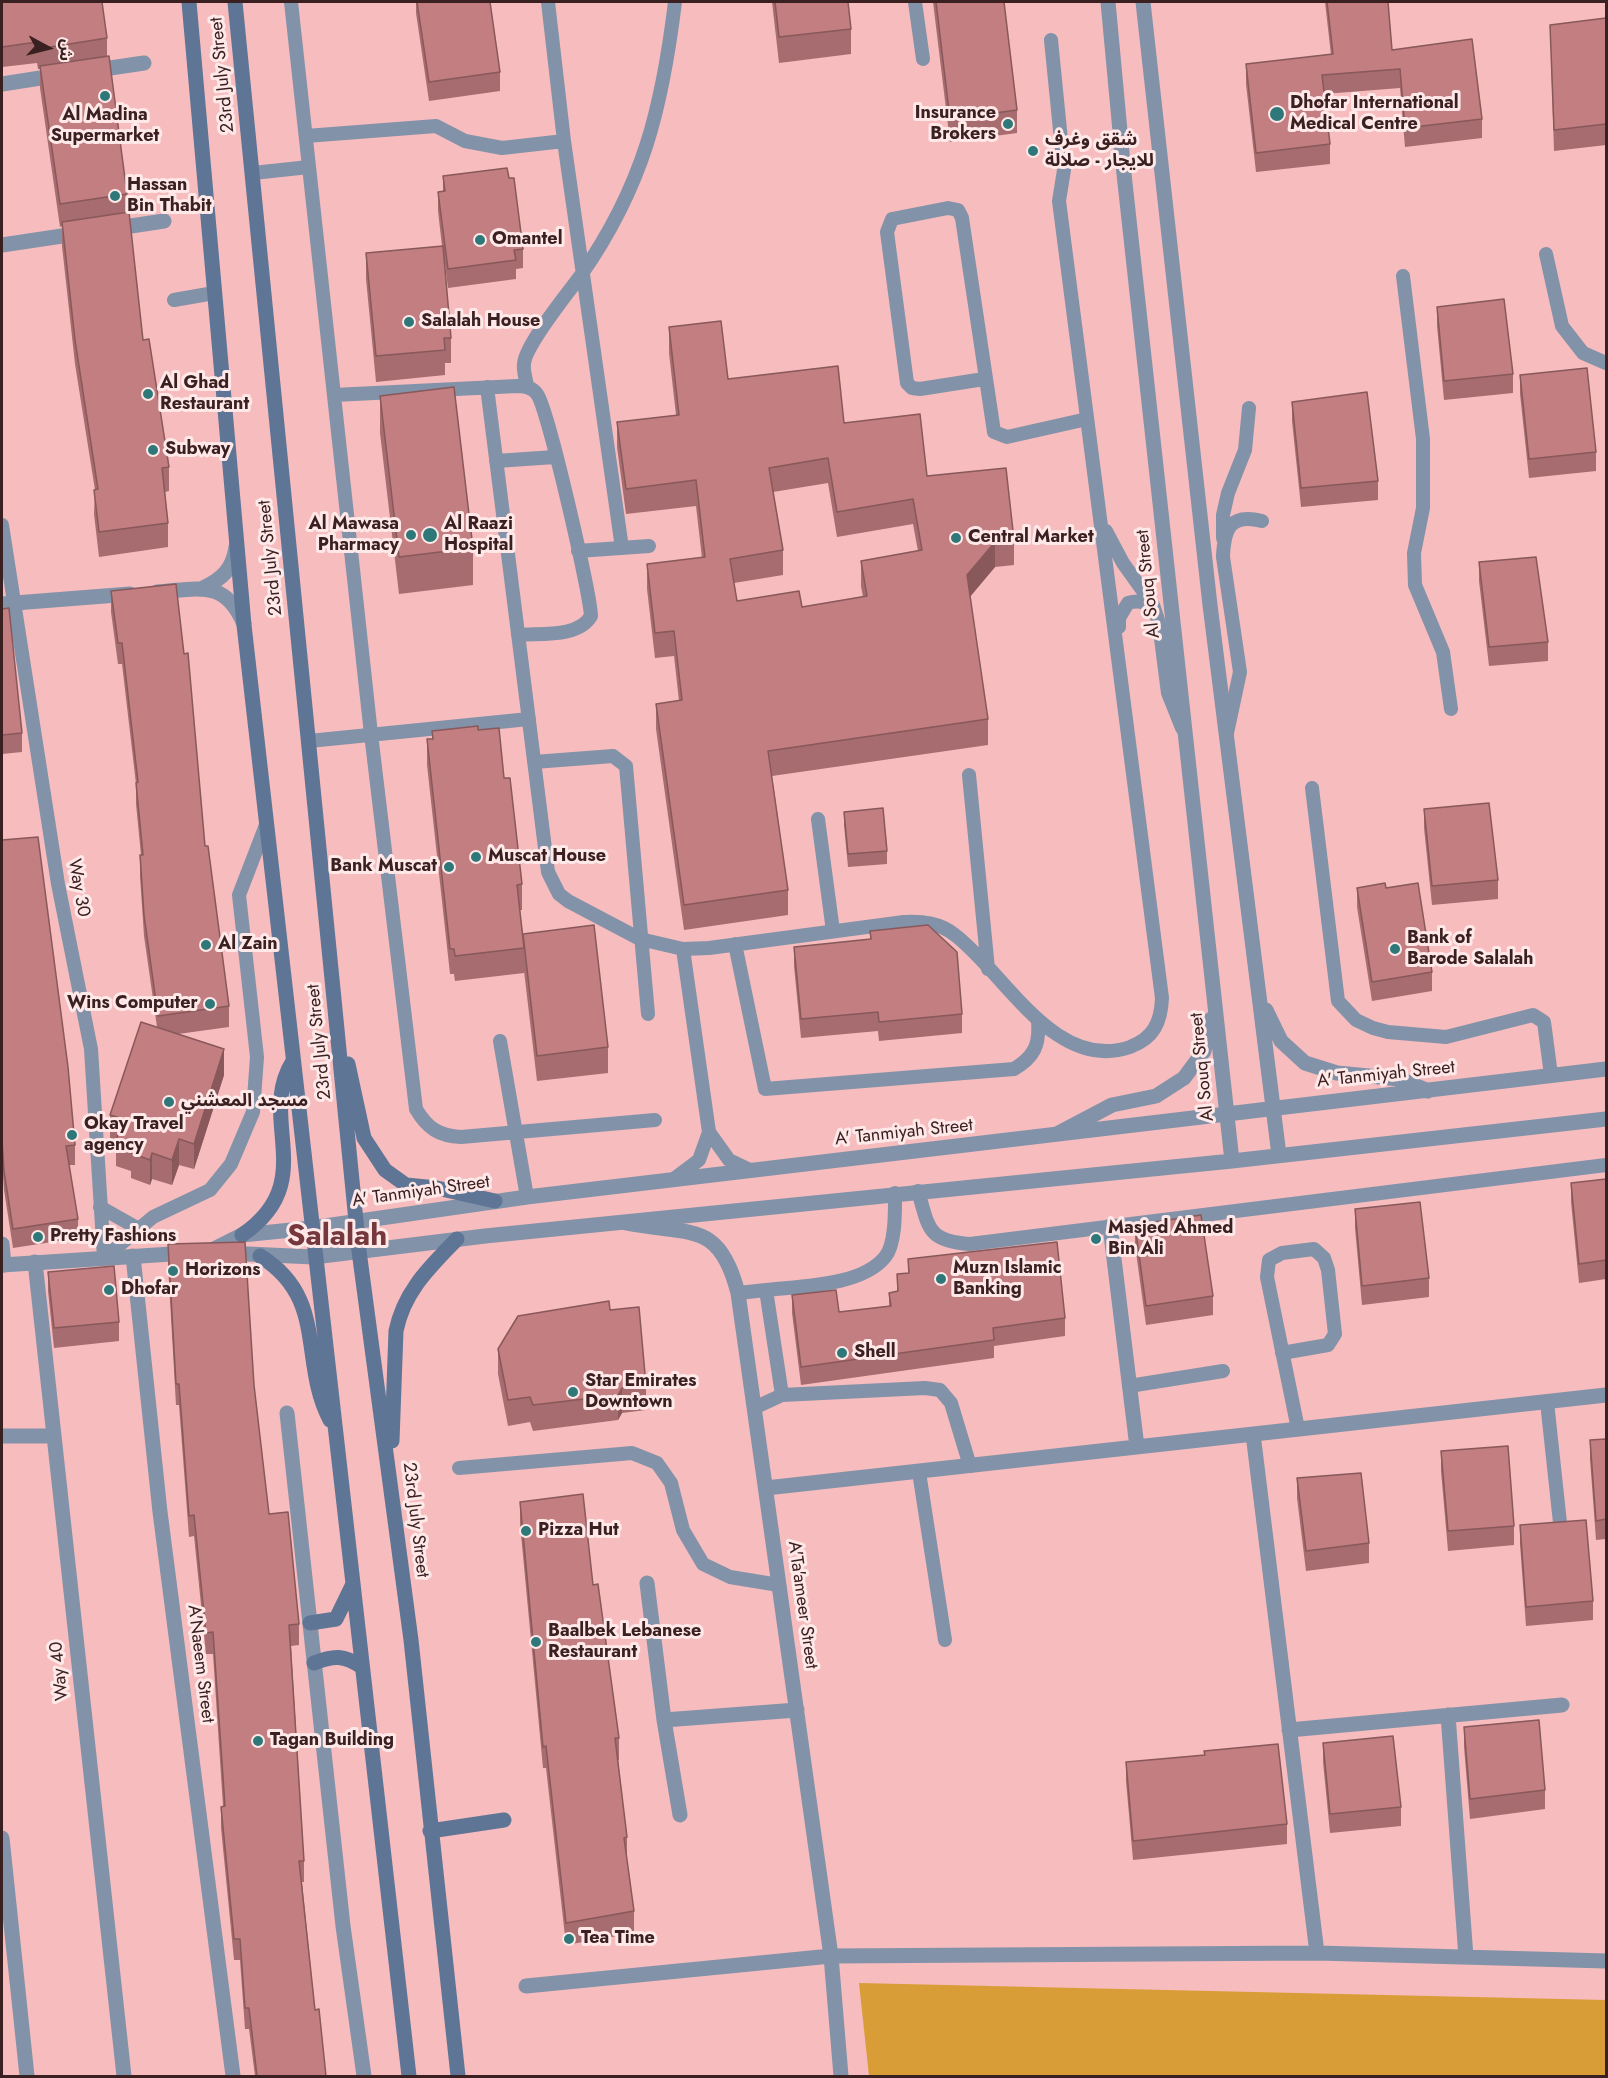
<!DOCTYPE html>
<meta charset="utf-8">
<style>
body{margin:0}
#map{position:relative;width:1608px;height:2078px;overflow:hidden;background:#f6bcbe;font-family:Jost,"Noto Sans Arabic",sans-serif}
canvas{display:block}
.frame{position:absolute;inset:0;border:3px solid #3b2021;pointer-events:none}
.north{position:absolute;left:18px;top:18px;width:60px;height:60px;-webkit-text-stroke:4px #ffe8e8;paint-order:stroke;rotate:97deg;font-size:16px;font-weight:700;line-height:24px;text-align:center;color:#3b2021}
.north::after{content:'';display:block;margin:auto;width:21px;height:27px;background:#3b2021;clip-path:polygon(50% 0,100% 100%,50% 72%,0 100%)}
</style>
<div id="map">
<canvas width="1608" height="2078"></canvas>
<div class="frame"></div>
<div class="north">ش</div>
</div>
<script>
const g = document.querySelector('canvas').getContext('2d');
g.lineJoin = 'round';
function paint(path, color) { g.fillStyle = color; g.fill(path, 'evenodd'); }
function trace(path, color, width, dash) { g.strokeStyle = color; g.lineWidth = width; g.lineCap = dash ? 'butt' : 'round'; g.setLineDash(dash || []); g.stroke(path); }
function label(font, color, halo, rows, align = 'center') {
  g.font = font + ' Jost,"Noto Sans Arabic",sans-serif'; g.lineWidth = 6; g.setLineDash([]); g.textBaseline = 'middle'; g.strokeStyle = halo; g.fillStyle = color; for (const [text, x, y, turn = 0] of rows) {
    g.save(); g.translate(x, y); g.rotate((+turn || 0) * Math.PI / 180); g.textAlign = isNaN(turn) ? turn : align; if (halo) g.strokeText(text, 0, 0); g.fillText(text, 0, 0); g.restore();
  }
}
paint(new Path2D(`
 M859,1983L1606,2000V2076H869Z`), '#d99d37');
trace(new Path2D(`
 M291,2L371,734L416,1109C427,1128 439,1136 461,1137L655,1120
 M548,2L564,141L622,548
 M915,2L923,59
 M306,136L436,126L465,141L502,148L564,141
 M253,173L309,167
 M1546,254L1562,326L1583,353L1606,363
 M1403,276L1423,439V508L1414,553L1415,585L1443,652L1451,709
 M174,300L214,293
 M984,379L920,389L912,388L907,383L887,232L892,219L948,208L958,210L962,218L994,432L1007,437L1087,419
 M527,386C526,379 523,371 524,364C525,345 568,293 581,275C643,186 662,109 675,2
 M487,387L548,872L559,894L568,901L640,939L683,949L709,948L904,922C923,921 940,923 955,935C1004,972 1055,1073 1130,1047C1154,1038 1161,1022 1162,998L1059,201L1064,170L1051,40
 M334,395L517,386C525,386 532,387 537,394C548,408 590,593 591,616C578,638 541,633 518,635
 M496,461L555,457
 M2,525L58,884L91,1049L104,1258
 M1106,531L1123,563L1153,605L1159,623L1168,693L1182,728
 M1223,538V515L1228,493L1245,450L1249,408
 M578,551L649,546
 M1119,627V618L1128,603C1138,600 1146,601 1152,610
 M1227,733L1240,672L1223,557C1224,528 1231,513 1262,521
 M309,741L529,719
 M534,762L613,756L626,766L648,1014
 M969,775L988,969
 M1312,788L1338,1001L1356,1020L1373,1028L1388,1032L1446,1037L1533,1015L1544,1022L1551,1075
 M818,819L833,931
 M735,944L765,1089L1014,1069C1034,1057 1040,1045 1038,1021
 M500,1041L527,1197
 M709,1132L729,1160L750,1170
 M675,1178L699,1160L709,1132L683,949
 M918,1191C929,1228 927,1241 970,1244L1606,1165
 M100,1207L139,1229
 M104,1258L153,1217L210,1190L231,1164L253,1112L257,1057L239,895L266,825
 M738,1293L766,1290
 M1282,1353L1328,1345L1335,1334L1328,1270L1324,1258L1314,1249L1282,1253L1269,1260L1267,1277L1298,1429
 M1129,1386L1223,1371
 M782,1395L925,1388L940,1390L951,1403L970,1466
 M1547,1402L1561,1532
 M754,1408L782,1395L766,1290C801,1286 862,1286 885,1257C896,1244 895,1210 895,1193
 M459,1468L632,1453L657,1463L671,1483L683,1530L703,1564L730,1577L779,1585
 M919,1472L945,1640`), '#8292a8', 14);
trace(new Path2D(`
 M90,71L144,63
 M2,84L60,75
 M111,229L164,221
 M2,245L82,233
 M203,588C222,579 233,569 236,547
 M157,592C199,589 225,579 244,624
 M2,604L130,594
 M626,1223C690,1236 719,1219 738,1293L831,1956L841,2076
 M1110,1226L1137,1447
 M2,1244L4,1265
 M133,1256L160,1512L233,2076
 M35,1262L124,2076
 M287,1413L343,1926L364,2076
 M1253,1434L1317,1953
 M2,1436H54
 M766,1488L1606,1395
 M647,1583L664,1720L680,1815
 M1448,1715L1466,1957
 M664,1720L797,1710
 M1289,1730L1562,1705
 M2,1838L27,2076
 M526,1986L831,1956L1317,1953L1606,1961`), '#8292a8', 15);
trace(new Path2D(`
 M1108,2L1124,174L1232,1161
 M1143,2L1210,605L1279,1155
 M1266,1010L1281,1041L1305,1063L1337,1073L1400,1079L1428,1091
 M1057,1134L1112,1105L1156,1096L1184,1078L1204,1051L1211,1019
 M210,1251L242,1235L311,1228L527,1197L1606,1069
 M226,1253L314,1257L485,1236L1232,1161L1606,1119
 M2,1265L187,1253`), '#8292a8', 15);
trace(new Path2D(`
 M189,2L244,625L409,2076
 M235,2L359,1251L411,1640L458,2076
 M348,1064L364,1138L385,1170L406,1185L437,1188L495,1201
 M242,1235C321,1181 256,1119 293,1061
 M260,1256C328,1298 299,1361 330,1420
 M392,1441L396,1331C404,1291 430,1267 457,1239
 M310,1623L336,1619L352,1586
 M314,1663C334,1655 344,1655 362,1667
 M430,1831L504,1820`), '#5e7595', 15);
paint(new Path2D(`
 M2,2L107,38V56L127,194V212L143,340L169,467V491L165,492L168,523V547L99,557L94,514L95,490L75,364L62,246V226L60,227L40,88V69H38L37,63L2,67Z
 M416,2H490L500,72V91L429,101L416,13Z
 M772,2H848L851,29V54L779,63Z
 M933,2H1004L1017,110V133L950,142Z
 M1325,2H1388L1392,50L1482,119V138L1405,147L1400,88L1324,94L1330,144V164L1256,172L1246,84V64L1331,55Z
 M1606,18V145L1554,151L1550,25Z
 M443,176L509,178L523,249V268L516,269V279L448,288L443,248L451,338V363H445V375L376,382L366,279V253L442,246L438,211V192H443Z
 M1437,307L1513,374V393L1444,400L1437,326Z
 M669,327L728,379L844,423L927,476L1014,540V565L995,567L970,597L988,719V745L772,776L788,890V915L684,930L656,729V704L679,701L674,656L655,658L647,589V564L702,558L696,506L626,514L617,447V422L676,415L669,353ZM828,483L837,537L913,524L918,551L861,561V586L863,597L802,607L737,601L734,583L783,575V550L773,492Z
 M1520,375L1596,452V471L1529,478L1520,394Z
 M380,396L473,548V585L399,594L380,433Z
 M1292,402L1378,481V500L1301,507L1292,421Z
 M1479,562L1548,642V661L1489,666L1479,581Z
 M111,591L205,846L229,1006V1027L178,1034L224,1075L194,1169L179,1165L172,1185L152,1179L150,1185L131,1178V1171L116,1166V1142L110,1140V1115L157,1027L144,936L140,876V855H141L136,804V784L122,664H118L111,612Z
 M2,609L22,733V752L2,754Z
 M478,730L504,778L522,884V910H520L523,935L608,1047V1073L537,1081L524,971V973L455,981L454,974H450L427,765V739H432V731Z
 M1424,809L1498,880V899L1432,905L1424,828Z
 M844,812L887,851V864L848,867L844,825Z
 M2,840L75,1145V1165H69L78,1219V1238L13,1248L4,1190L2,1160Z
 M1357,888H1386L1432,972V991L1372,1001L1357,907Z
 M870,931L962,1014V1033L879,1041L878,1031L801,1038L794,966V947L870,939Z
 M1606,1179V1279L1579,1283L1571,1202V1183Z
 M1355,1209L1429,1278V1297L1362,1305L1355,1228Z
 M1135,1225L1213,1296V1315L1146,1325L1135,1245Z
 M168,1244L254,1385L269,1514L299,1624V1645L291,1646L304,1861V1882H302L315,2010L326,2076H255L249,2029H245L240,1960H234L221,1828V1807L223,1806L213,1654H206L194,1536L189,1537L179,1405H176L168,1265Z
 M908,1259L1065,1318V1336L994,1346V1358L801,1385L792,1313V1295L839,1312L889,1306V1293L897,1292V1274L908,1273Z
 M48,1272L119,1322V1341L54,1348L48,1291Z
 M610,1310L646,1385V1410L622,1413L618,1420L533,1431L530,1422L508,1426L498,1374V1349Z
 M1606,1439V1539L1596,1540L1590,1459V1440Z
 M1441,1451L1514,1526V1545L1448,1551L1441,1471Z
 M1297,1478L1369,1543V1563L1306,1571L1297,1498Z
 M520,1502L593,1585L619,1738V1760H618L627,1837V1859L634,1911V1933L566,1945L546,1768H543L520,1524Z
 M1520,1525L1593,1601V1620L1526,1626L1520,1544Z
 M1464,1727L1545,1790V1809L1470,1819L1464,1747Z
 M1323,1743L1401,1807V1826L1330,1833L1323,1762Z
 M1204,1751L1287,1824V1844L1133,1860L1126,1781V1762L1204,1755Z`), '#a76c6f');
paint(new Path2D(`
 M995,542V567L967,600V575Z
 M224,1049V1075L194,1169V1144Z
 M179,1139V1165L172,1185V1160Z
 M152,1153V1179L150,1185V1160Z
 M622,1388V1413L618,1420V1395Z`), '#88585a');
const building = new Path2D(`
 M2,2H102L107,38L38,49L37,42L2,47Z
 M417,2H490L500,72L429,82Z
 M775,2H848L851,29L779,37Z
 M936,2H1004L1017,110L950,119Z
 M1327,2H1388L1392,50L1472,39L1482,119L1405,128L1400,69L1322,75L1330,144L1256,153L1246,64L1333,54Z
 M1606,18V124L1554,130L1550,25Z
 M109,56L127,194L60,204L40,66Z
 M507,168L509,178H514L523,249L514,250L516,260L448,269L438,192L445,191L443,176Z
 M129,212L143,340L149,339L169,467L162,468L168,523L99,532L94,490L98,489L75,340L62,222Z
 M443,246L451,338H444L445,350L376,356L366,253Z
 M1504,299L1513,374L1444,381L1437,307Z
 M721,321L728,379L838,366L844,423L920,414L927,476L1006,468L1014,540L995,542L967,575L988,719L768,751L788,890L684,905L656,704L682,700L674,631L655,633L647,564L705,557L696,480L626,489L617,422L679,415L669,327ZM828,458L837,512L913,499L922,550L861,561L867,596L802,607L799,591L737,601L730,559L783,550L769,468Z
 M1587,368L1596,452L1529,459L1520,375Z
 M454,387L473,548L399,557L380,396Z
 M1367,392L1378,481L1301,488L1292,402Z
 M1536,557L1548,642L1489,647L1479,562Z
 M176,584L184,654L188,653L205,846H208L229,1006L158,1016L144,915L140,855H143L136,783L138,782L122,643H118L111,591Z
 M9,608L22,733L2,735V609Z
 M478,726V730L499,728L504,778H510L522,884L517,885L524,948L455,956L454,949H450L427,739H433L432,731Z
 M1489,803L1498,880L1432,886L1424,809Z
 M883,808L887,851L848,854L844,812Z
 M38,837L68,1067L75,1145L66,1146L78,1219L13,1229L4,1171L2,1141V840Z
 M1385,883L1386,888L1418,883L1432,972L1372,982L1357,888Z
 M594,925L608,1047L537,1056L523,934Z
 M928,925L957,952L962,1014L879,1022L878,1012L801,1019L794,947L871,939L870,931Z
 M141,1022L224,1049L194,1144L179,1139L172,1160L152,1153L150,1160L131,1153L133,1147L116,1141L123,1119L110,1115Z
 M1606,1179V1260L1579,1264L1571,1183Z
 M1420,1202L1429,1278L1362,1286L1355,1209Z
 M1201,1215L1213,1296L1146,1306L1135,1225Z
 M245,1242L254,1385L269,1514L288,1512L299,1624L289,1625L304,1861H299L315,2010L319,2009L326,2076H257L249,2008H245L240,1939H234L221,1807L225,1806L213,1632L206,1633L194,1515L189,1516L179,1384H176L168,1244Z
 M1057,1242L1065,1318L993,1328L994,1340L801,1367L792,1295L836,1290L839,1312L891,1306L889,1293L898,1291L897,1274L909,1273L908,1259Z
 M114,1266L119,1322L54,1328L48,1272Z
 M609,1301L610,1310L639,1307L646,1385L622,1388L618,1395L533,1405L530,1397L508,1400L498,1349L518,1316Z
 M1606,1439V1519L1596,1521L1590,1440Z
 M1508,1446L1514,1526L1448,1531L1441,1451Z
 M1361,1473L1369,1543L1306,1551L1297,1478Z
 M583,1494L593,1585L598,1584L619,1738H615L627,1837L624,1838L634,1911L566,1923L546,1746L543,1747L520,1502Z
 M1586,1520L1593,1601L1526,1607L1520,1525Z
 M1539,1720L1545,1790L1470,1799L1464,1727Z
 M1393,1736L1401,1807L1330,1814L1323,1743Z
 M1278,1744L1287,1824L1133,1841L1126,1762L1205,1755L1204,1751Z`);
paint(building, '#c27e81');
trace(building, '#88585a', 1.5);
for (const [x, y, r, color] of [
 [105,96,6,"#2f7879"],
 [1277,114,8,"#2f7879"],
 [1008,124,6,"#2f7879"],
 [1033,151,6,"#2f7879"],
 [115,196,6,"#2f7879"],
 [480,240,6,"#2f7879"],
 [409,322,6,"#2f7879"],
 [148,394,6,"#2f7879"],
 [153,450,6,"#2f7879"],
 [411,535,6,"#2f7879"],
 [430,535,8,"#2f7879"],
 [956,538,6,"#2f7879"],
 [476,857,6,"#2f7879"],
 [449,867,6,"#2f7879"],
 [206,945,6,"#2f7879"],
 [1395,949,6,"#2f7879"],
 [210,1004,6,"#2f7879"],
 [169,1102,6,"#2f7879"],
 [72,1135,6,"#2f7879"],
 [38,1237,6,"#2f7879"],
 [1096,1239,6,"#2f7879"],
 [173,1271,6,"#2f7879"],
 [941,1279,6,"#2f7879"],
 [109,1290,6,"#2f7879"],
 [842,1353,6,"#2f7879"],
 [573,1392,6,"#2f7879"],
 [526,1531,6,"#2f7879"],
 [536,1642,6,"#2f7879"],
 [258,1741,6,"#2f7879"],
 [569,1939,6,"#2f7879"]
]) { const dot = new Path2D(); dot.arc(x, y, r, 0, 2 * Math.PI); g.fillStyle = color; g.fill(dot); trace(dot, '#ffe8e8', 2); }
label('18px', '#3b2021', '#ffe8e8', [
 ["23rd July Street",223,75,-96],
 ["23rd July Street",271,558,-96],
 ["Al Souq Street",1149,584,-96],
 ["Way 30",78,888,80],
 ["23rd July Street",320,1042,-96],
 ["Al Souq Street",1203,1067,-96],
 ["A' Tanmiyah Street",1386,1075,-6],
 ["A' Tanmiyah Street",904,1133,-6],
 ["A' Tanmiyah Street",421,1192,-8],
 ["23rd July Street",415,1520,83],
 ["A'Ta'ameer Street",802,1605,82],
 ["A'Naeem Street",200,1664,83],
 ["Way 40",60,1671,-96]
]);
label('bold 18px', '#3b2021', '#ffe8e8', [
 ["Dhofar International",1290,104],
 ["Medical Centre",1290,125],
 ["Insurance",996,114,"right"],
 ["Brokers",996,135,"right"],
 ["Al Madina",105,116,"center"],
 ["Supermarket",105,137,"center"],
 ["شقق وغرف",1045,141],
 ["للايجار - صلالة",1045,162],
 ["Hassan",127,186],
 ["Bin Thabit",127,207],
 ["Omantel",492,240],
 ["Salalah House",421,322],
 ["Al Ghad",160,384],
 ["Restaurant",160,405],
 ["Subway",165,450],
 ["Al Mawasa",399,525,"right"],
 ["Pharmacy",399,546,"right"],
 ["Al Raazi",444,525],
 ["Hospital",444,546],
 ["Central Market",968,538],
 ["Muscat House",488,857],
 ["Bank Muscat",437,867,"right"],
 ["Bank of",1407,939],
 ["Barode Salalah",1407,960],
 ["Al Zain",218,945],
 ["Wins Computer",198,1004,"right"],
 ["مسجد المعشني",181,1102],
 ["Okay Travel",84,1125],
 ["agency",84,1146],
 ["Masjed Ahmed",1108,1229],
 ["Bin Ali",1108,1250],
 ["Pretty Fashions",50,1237],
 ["Muzn Islamic",953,1269],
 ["Banking",953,1290],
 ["Horizons",185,1271],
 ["Dhofar",121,1290],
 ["Shell",854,1353],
 ["Star Emirates",585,1382],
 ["Downtown",585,1403],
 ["Pizza Hut",538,1531],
 ["Baalbek Lebanese",548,1632],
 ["Restaurant",548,1653],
 ["Tagan Building",270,1741],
 ["Tea Time",581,1939]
], 'left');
label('bold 30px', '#74383d', '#ffe8e8', [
 ["Salalah",337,1238]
]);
</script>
